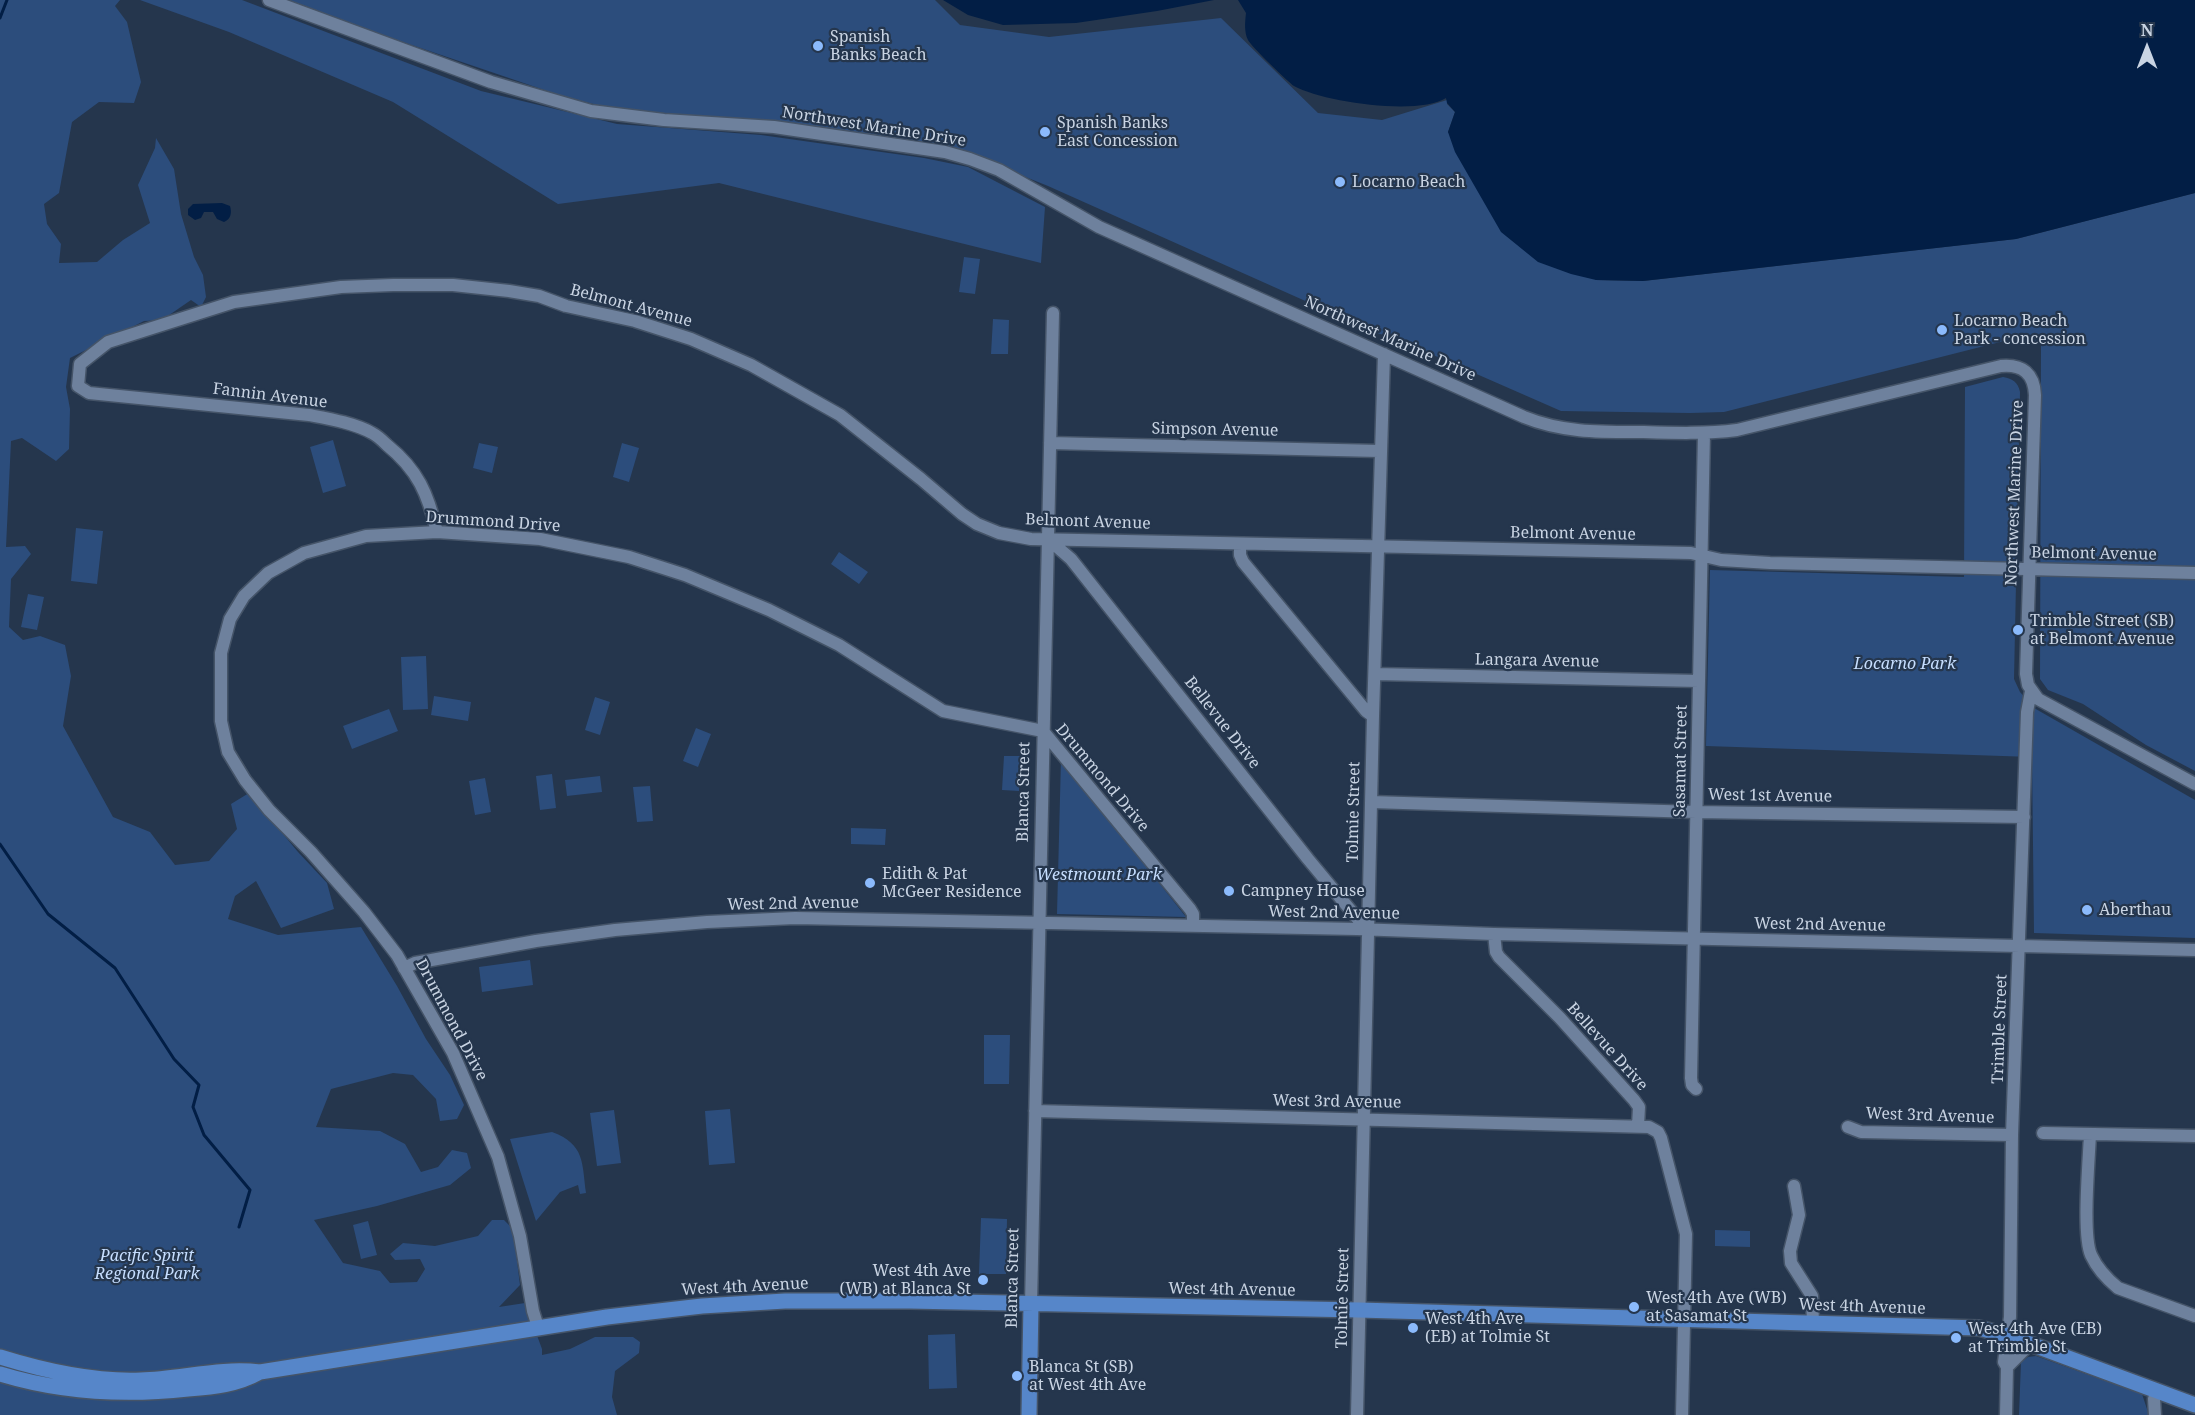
<!DOCTYPE html>
<style>
body{margin:0}
#map{position:relative;width:2195px;height:1415px;overflow:hidden;background:#25364d;font-family:"Noto Serif",serif}
canvas{display:block}
.north{position:absolute;left:2117px;top:18px;width:60px;height:60px;-webkit-text-stroke:4px #25364d;paint-order:stroke;rotate:0deg;font-size:16px;font-weight:700;line-height:24px;text-align:center;color:#c9d4e3}
.north::after{content:'';display:block;margin:auto;width:21px;height:27px;background:#c9d4e3;clip-path:polygon(50% 0,100% 100%,50% 72%,0 100%)}
</style>
<div id="map">
<canvas width="2195" height="1415"></canvas>
<div class="north">N</div>
</div>
<script>
const g = document.querySelector('canvas').getContext('2d');
g.lineJoin = 'round';
function paint(path, color) { g.fillStyle = color; g.fill(path, 'evenodd'); }
function trace(path, color, width, dash) { g.strokeStyle = color; g.lineWidth = width; g.lineCap = dash ? 'butt' : 'round'; g.setLineDash(dash || []); g.stroke(path); }
function label(font, color, halo, rows, align = 'center') {
  g.font = font + ' "Noto Serif",serif'; g.lineWidth = 4.5; g.setLineDash([]); g.textBaseline = 'middle'; g.strokeStyle = halo; g.fillStyle = color; for (const [text, x, y, turn = 0] of rows) {
    g.save(); g.translate(x, y); g.rotate((+turn || 0) * Math.PI / 180); g.textAlign = isNaN(turn) ? turn : align; if (halo) g.strokeText(text, 0, 0); g.fillText(text, 0, 0); g.restore();
  }
}
paint(new Path2D(`
 M0,0H120L115,6L127,22L141,82L134,103L99,102L72,122L59,193L44,204L47,224L61,244L59,263L97,262L123,240L150,223L138,185L155,148L156,138L174,169L181,214L194,257L203,275L206,297L201,307L191,300L162,320L144,321L70,358L66,387L70,409L69,449L56,461L22,438L11,441L6,547L25,546L31,554L11,579L9,627L23,640L40,636L65,645L71,676L63,726L113,817L150,832L175,865L209,861L237,829L231,804L249,793L298,852L327,883L334,909L281,928L256,881L235,896L228,919L278,935L361,927L397,986L426,1039L450,1075L464,1105L457,1119L440,1121L436,1099L413,1075L393,1073L331,1089L316,1127L380,1131L405,1144L421,1172L438,1167L452,1150L467,1153L471,1168L450,1185L377,1206L314,1220L343,1263L380,1271L390,1283L417,1282L425,1269L420,1259L395,1260L390,1254L403,1243L435,1246L478,1236L492,1220H504L513,1229L520,1285L499,1307L525,1303L542,1349V1355L570,1349L595,1337H633L640,1342L639,1353L615,1371L612,1397L617,1415H0Z
 M140,0H242L481,91L617,124L761,135L924,158L968,167L1045,207L1041,263L719,183L558,204L393,102L229,32Z
 M289,0H935L960,25L1049,37L1221,18L1318,113L1382,120L1447,100V104L1455,112L1448,132L1596,280L1643,281L2016,239L2195,193V771L2146,745L2083,704L2048,690L2040,679L2041,342L2012,339L1724,412L1690,413L1561,411L1399,340L1377,333L1048,186L963,152L934,144L780,122L620,111L559,95L397,40Z
 M964,257L980,259L975,294L959,292Z
 M993,319L1009,320L1008,354H991Z
 M2003,377C2013,379 2018,382 2020,392L2014,679L2020,692L2034,708L2195,800V938L2034,933L2032,757L1706,746L1710,570L1964,577L1965,387Z
 M333,440L346,486L323,493L310,447Z
 M479,443L498,447L492,473L473,468Z
 M622,443L639,448L629,482L613,477Z
 M76,528L103,531L97,584L71,581Z
 M839,552L868,572L859,584L831,564Z
 M28,594L44,597L37,630L21,627Z
 M426,656L428,709L403,710L401,657Z
 M434,696L471,702L468,721L431,715Z
 M595,697L610,702L600,735L585,730Z
 M389,709L398,731L352,749L343,726Z
 M696,728L711,734L698,767L683,761Z
 M1004,756H1020L1019,791L1002,790Z
 M1061,759L1186,917L1057,914Z
 M552,774L556,808L540,810L536,776Z
 M600,776L602,792L567,796L565,780Z
 M485,778L491,812L475,815L469,781Z
 M650,786L653,821L637,822L633,787Z
 M851,828L886,829L885,845L851,844Z
 M530,960L533,985L482,992L479,967Z
 M984,1035H1010L1009,1084H984Z
 M730,1109L735,1163L709,1165L705,1111Z
 M614,1110L621,1163L597,1166L590,1113Z
 M552,1132C585,1144 582,1163 586,1193L580,1194L578,1185L560,1192L536,1221L510,1139Z
 M981,1218L1007,1219L1006,1274H979Z
 M368,1221L377,1255L361,1259L353,1225Z
 M1715,1230L1750,1231V1247L1715,1246Z
 M955,1334L957,1388L929,1389L928,1335Z
 M2036,1356L2142,1394L2149,1415H2019L2021,1362L2028,1357Z`), '#2c4d7c');
paint(new Path2D(`
 M943,0H1214L1157,11L1076,23L1003,25L968,15Z
 M1238,0H2195V193L2016,239L1643,281L1596,280L1571,274L1538,262L1501,232L1455,152L1448,132L1455,112L1447,103L1446,98C1418,116 1323,102 1294,86C1288,82 1251,46 1248,40C1244,32 1245,22 1246,13Z
 M222,203L230,206C232,213 231,219 224,222L217,219L213,212H204L201,218L195,220L188,215V209L193,204Z`), '#021e45');
trace(new Path2D(`
 M0,18L7,0
 M0,844L48,914L115,968L174,1059L199,1085L193,1107L204,1135L250,1190L239,1227`), '#021e45', 3);
const minor = new Path2D(`
 M269,0L491,82L591,111L664,120L774,127L945,152L970,159L999,170L1099,227L1524,417C1563,433 1602,432 1643,432C1675,433 1706,434 1737,430L2001,366C2023,364 2034,374 2035,395L2026,674L2028,685L2038,699L2195,784
 M1050,443L1379,451
 M437,532C428,494 418,470 387,445C383,441 378,436 372,433C354,423 330,419 309,415L89,393L78,386L80,364L108,342L234,302L341,287L393,285H453L509,291L539,296L566,306L635,321L691,339L751,365L840,415L921,479L962,514L977,524L999,533L1031,539L1691,553L1721,560L1770,563L2195,573
 M1048,539L1071,559L1308,859L1367,930
 M1240,544V555L1243,562L1366,711L1373,716
 M1375,674L1699,681
 M1371,802L1696,812L2024,817
 M1494,934L1496,952L1499,957L1560,1018L1634,1100L1639,1107L1638,1126
 M404,968L415,963L536,941L615,930L707,922L795,918L1357,929L1494,934L2195,950
 M1696,1089L1692,1085L1691,1078L1704,433
 M1035,1111L1649,1127L1658,1132L1661,1138L1686,1234L1682,1415
 M1848,1127L1861,1132L2012,1135
 M2043,1133L2195,1136
 M2090,1134C2089,1160 2082,1234 2091,1255C2097,1268 2107,1279 2118,1288L2195,1316
 M1794,1186L1799,1215L1790,1251L1791,1263L1812,1296L1813,1323
 M1031,1304L1053,313
 M538,1327L533,1311L520,1236L498,1157L453,1053L397,955L364,912L311,852L269,810L245,780L228,752L221,721V653L230,619L244,596L268,573L304,553L366,536L437,532L540,539L629,557L685,575L769,610L839,645L943,711L1043,731L1190,909L1193,914V926
 M2007,1367L2030,1344
 M1357,1415L1373,716L1384,354
 M2006,1415L2007,1367L2004,1362L2010,1317L2012,1135L2027,712L2031,691
 M2155,1415L2154,1399L2157,1391`);
const major = new Path2D(`
 M0,1357C45,1371 93,1382 141,1380C181,1379 220,1367 260,1372L607,1317L702,1306L785,1301H909L1359,1310L1979,1328L2009,1336L2195,1405
 M0,1374C62,1393 124,1396 188,1389C214,1387 237,1385 260,1372
 M1029,1415L1031,1304`);
trace(minor, '#455468', 15);
trace(major, '#455468', 18);
trace(minor, '#6e819d', 12);
trace(major, '#5686c9', 15);
for (const [x, y, r, color] of [
 [818,46,6,"#8bbafc"],
 [1045,132,6,"#8bbafc"],
 [1340,182,6,"#8bbafc"],
 [1942,330,6,"#8bbafc"],
 [2018,630,6,"#8bbafc"],
 [870,883,6,"#8bbafc"],
 [1229,891,6,"#8bbafc"],
 [2087,910,6,"#8bbafc"],
 [983,1280,6,"#8bbafc"],
 [1634,1307,6,"#8bbafc"],
 [1413,1328,6,"#8bbafc"],
 [1956,1338,6,"#8bbafc"],
 [1017,1376,6,"#8bbafc"]
]) { const dot = new Path2D(); dot.arc(x, y, r, 0, 2 * Math.PI); g.fillStyle = color; g.fill(dot); trace(dot, '#25364d', 2); }
label('16px', '#c9d4e3', '#25364d', [
 ["Spanish",830,37],
 ["Banks Beach",830,55],
 ["Spanish Banks",1057,123],
 ["East Concession",1057,141],
 ["Locarno Beach",1352,182],
 ["Locarno Beach",1954,321],
 ["Park - concession",1954,339],
 ["Trimble Street (SB)",2030,621],
 ["at Belmont Avenue",2030,639],
 ["Edith & Pat",882,874],
 ["McGeer Residence",882,892],
 ["Campney House",1241,891],
 ["Aberthau",2099,910],
 ["West 4th Ave",971,1271,"right"],
 ["(WB) at Blanca St",971,1289,"right"],
 ["West 4th Ave (WB)",1646,1298],
 ["at Sasamat St",1646,1316],
 ["West 4th Ave",1425,1319],
 ["(EB) at Tolmie St",1425,1337],
 ["West 4th Ave (EB)",1968,1329],
 ["at Trimble St",1968,1347],
 ["Blanca St (SB)",1029,1367],
 ["at West 4th Ave",1029,1385]
], 'left');
label('16px', '#c9d4e3', '#25364d', [
 ["Northwest Marine Drive",874,127,9],
 ["Belmont Avenue",631,306,15],
 ["Northwest Marine Drive",1390,339,24],
 ["Fannin Avenue",270,396,7],
 ["Simpson Avenue",1215,430,1],
 ["Northwest Marine Drive",2015,493,-88],
 ["Drummond Drive",493,522,4],
 ["Belmont Avenue",1088,522,2],
 ["Belmont Avenue",1573,534,1],
 ["Belmont Avenue",2094,554,1],
 ["Langara Avenue",1537,661,1],
 ["Bellevue Drive",1222,723,52],
 ["Sasamat Street",1681,761,-89],
 ["Drummond Drive",1102,778,50],
 ["Blanca Street",1024,792,-89],
 ["West 1st Avenue",1770,796,1],
 ["Tolmie Street",1354,812,-89],
 ["West 2nd Avenue",793,904,-1],
 ["West 2nd Avenue",1334,913,1],
 ["West 2nd Avenue",1820,925,1],
 ["Drummond Drive",451,1020,62],
 ["Trimble Street",2000,1029,-88],
 ["Bellevue Drive",1607,1047,48],
 ["West 3rd Avenue",1337,1102,1],
 ["West 3rd Avenue",1930,1116,2],
 ["Blanca Street",1013,1278,-89],
 ["West 4th Avenue",745,1287,-3],
 ["West 4th Avenue",1232,1290,1],
 ["Tolmie Street",1343,1298,-89],
 ["West 4th Avenue",1862,1307,2]
]);
label('italic 16px', '#c6deff', '#25364d', [
 ["Locarno Park",1905,664],
 ["Westmount Park",1099,875],
 ["Pacific Spirit",147,1256],
 ["Regional Park",147,1274]
]);
</script>
